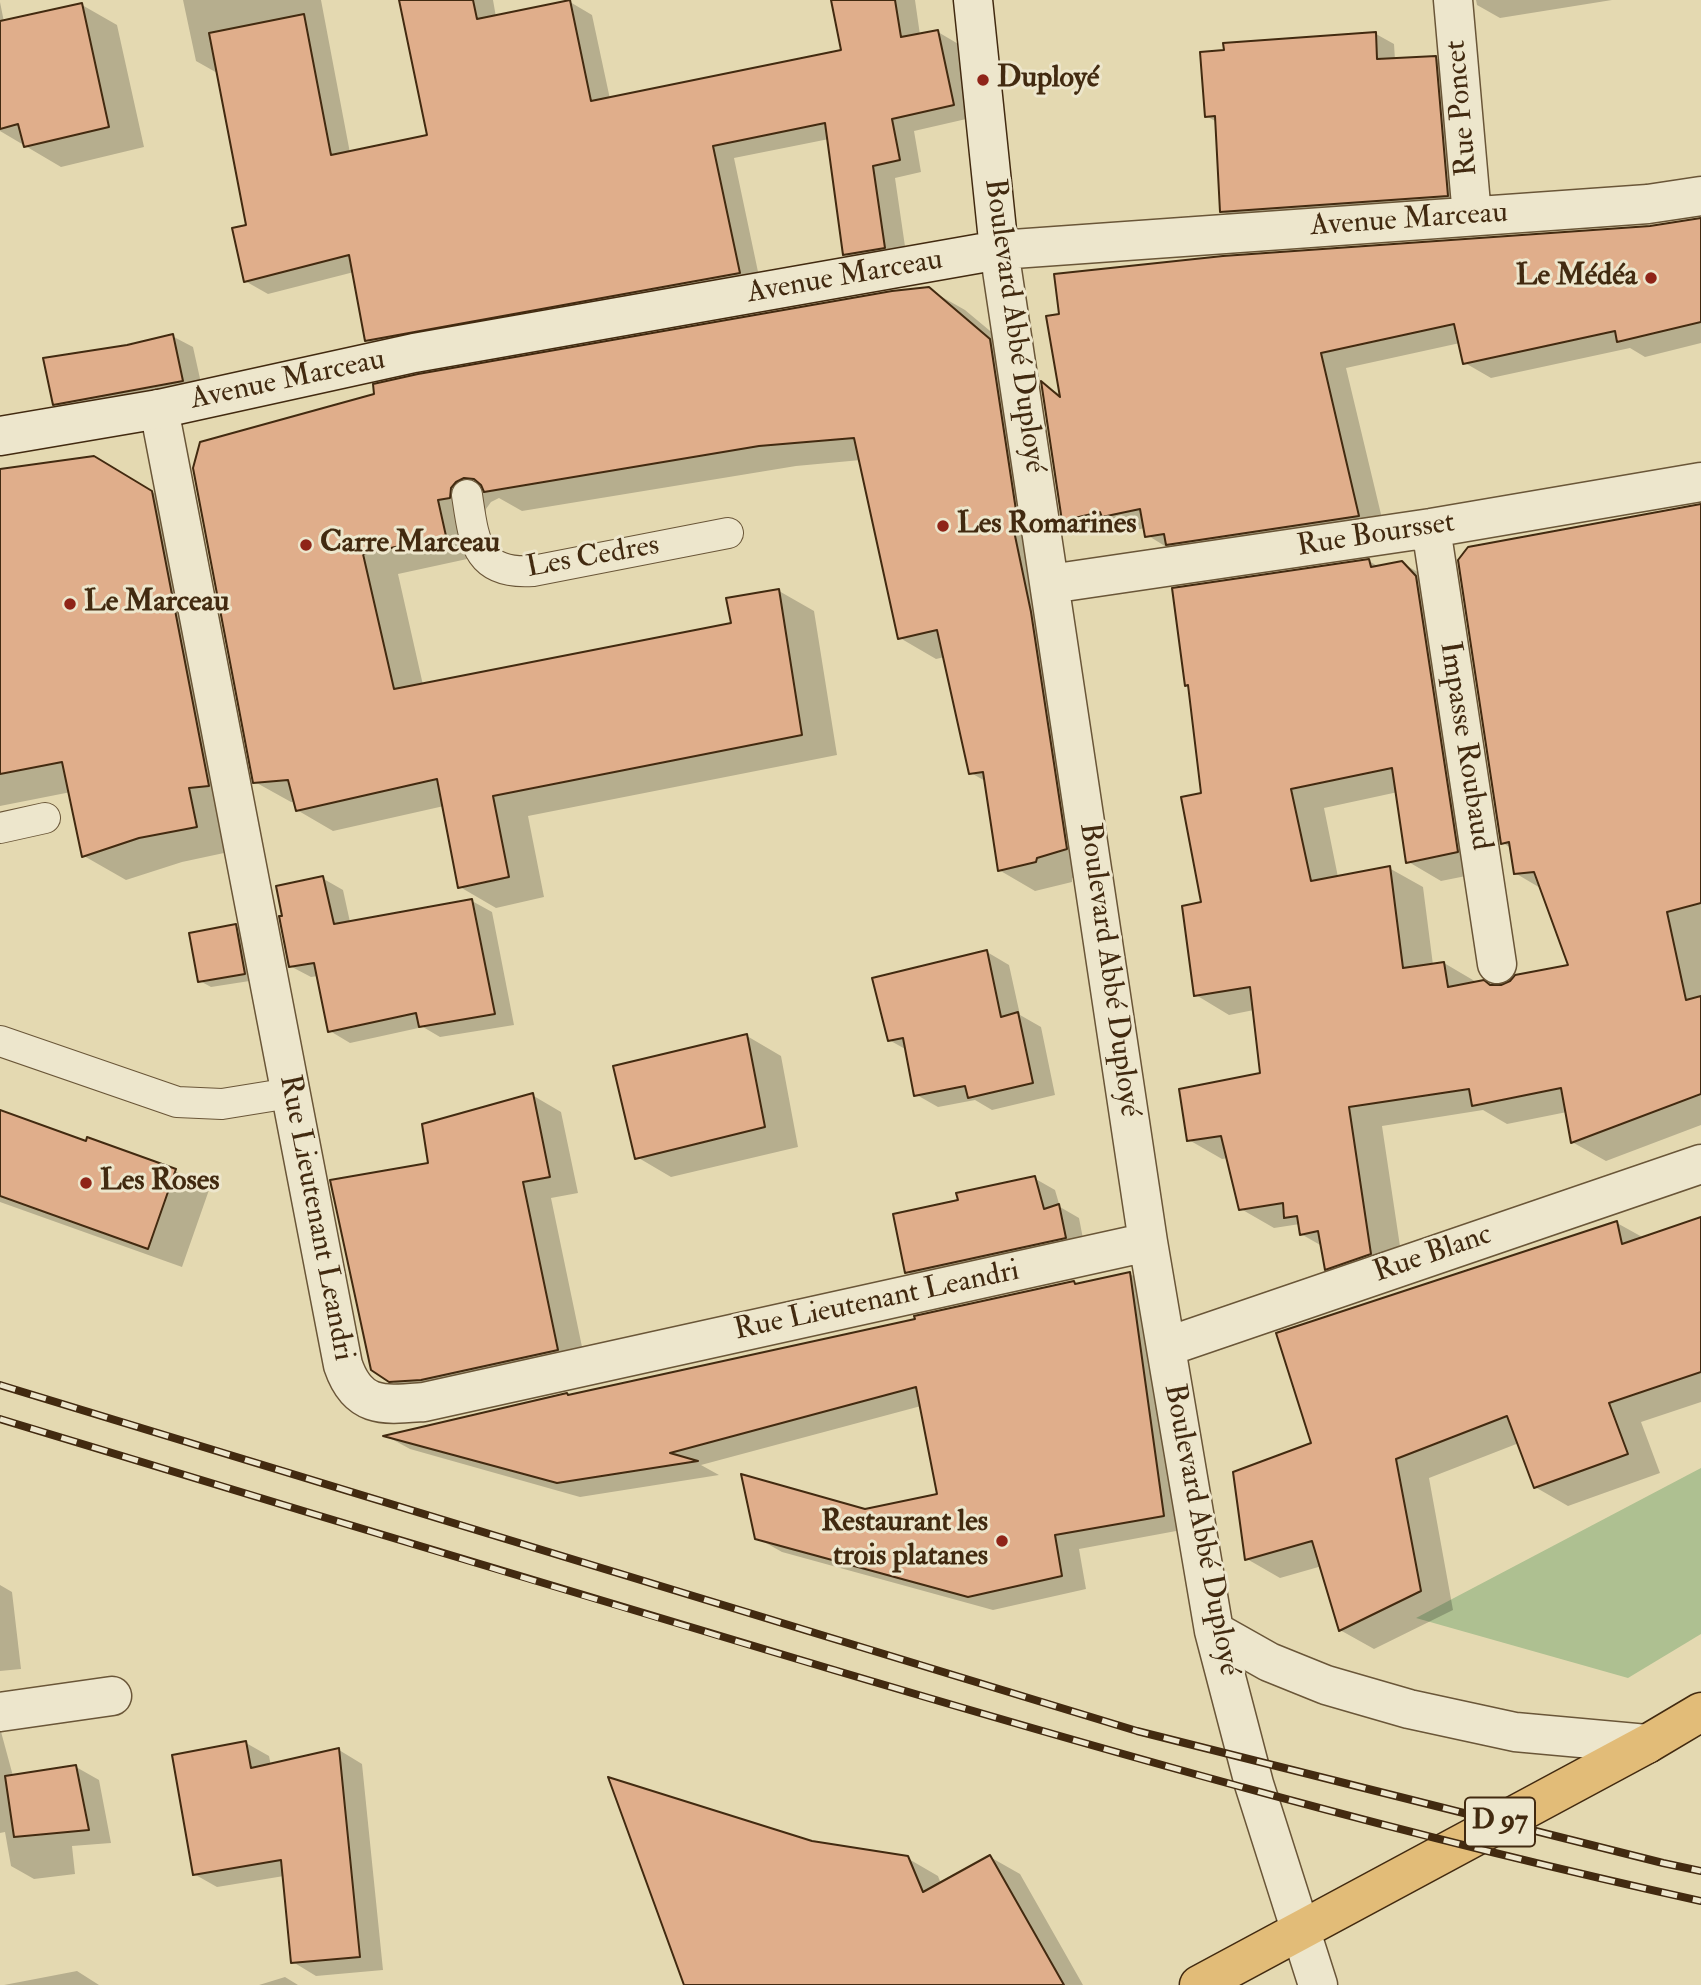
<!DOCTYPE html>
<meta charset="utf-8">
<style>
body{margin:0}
canvas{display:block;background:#e4d9b1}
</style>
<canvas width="1701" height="1985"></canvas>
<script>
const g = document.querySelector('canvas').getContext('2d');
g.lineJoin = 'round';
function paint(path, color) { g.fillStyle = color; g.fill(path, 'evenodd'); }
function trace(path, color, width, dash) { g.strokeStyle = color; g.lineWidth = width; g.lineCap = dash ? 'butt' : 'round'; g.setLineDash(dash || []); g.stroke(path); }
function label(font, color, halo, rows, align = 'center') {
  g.font = font + ' "IM FELL Double Pica",serif'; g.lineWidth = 6; g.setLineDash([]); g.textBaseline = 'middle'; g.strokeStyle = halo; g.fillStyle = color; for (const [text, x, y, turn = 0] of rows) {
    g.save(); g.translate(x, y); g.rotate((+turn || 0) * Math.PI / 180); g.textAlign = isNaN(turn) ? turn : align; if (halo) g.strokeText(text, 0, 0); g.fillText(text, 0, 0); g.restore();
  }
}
paint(new Path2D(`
 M1701,1468V1634L1628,1678L1416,1618Z`), '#aec091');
paint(new Path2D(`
 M183,0H321L350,153L429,137L401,0H493L496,17L570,2L592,15L610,99L843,51L834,0H915L920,35L938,32L960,45L975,117L914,131L921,172L895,178L907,260L867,267L844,254L829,139L734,158L761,286L389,353L366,340L354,272L268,294L245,281L248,226L219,74L196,61Z
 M1476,0H1612L1500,18L1477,5Z
 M0,2L4,22L82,5L117,25L144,147L61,167L0,131Z
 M1376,34L1394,44L1395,60L1436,58L1454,69L1466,206L1240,222L1222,211L1217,122L1206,116Z
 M1701,220V343L1645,357L1630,348L1491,378L1465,363L1460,343L1346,368L1385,531L1173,551L1147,535L1145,528L1130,531L1123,528L1090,535L1063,520L1043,384L1061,395L1651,227Z
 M928,289L965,310L1026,361L1102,869L1072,878V882L1035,891L999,870L987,782L971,773L945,657L936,659L900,638L861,460L796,466L522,511L499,498L491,502L486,509L481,556L398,574L423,685L733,624L779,591L814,611L837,755L528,816L544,897L496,908L460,887L444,806L333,831L297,810L295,802H291L255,782L194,468Z
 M172,336L193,347L203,392L75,415L54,404Z
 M0,471L137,483L194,517L238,850L182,862L126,880L84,856L71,792L0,806Z
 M1701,505V1125L1606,1161L1572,1142L1567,1112L1507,1124L1483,1110L1382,1126L1404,1273L1360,1288L1327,1268L1322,1246L1301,1234L1300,1224L1274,1228L1241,1209L1229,1158L1222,1159L1189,1140L1262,1075L1254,1010L1229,1015L1196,995L1203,903V794L1190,687L1187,685L1369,561L1379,567L1402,563L1435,582L1491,871L1441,881L1407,861L1398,792L1324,808L1338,877L1389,868L1423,887L1433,965L1444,963L1478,983L1501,987L1571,967L1542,889L1515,873L1511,848L1503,843Z
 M322,878L343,890L350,922L472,901L492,912L514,1025L440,1037L423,1027L350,1043L330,1031L318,976L311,977L290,966Z
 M236,926L247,933L256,980L211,987L200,981Z
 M987,952L1009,965L1020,1015L1041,1027L1055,1095L992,1110L975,1100L938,1107L915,1094L907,1050L889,1040Z
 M747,1036L781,1056L798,1147L671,1177L637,1157Z
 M532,1095L561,1112L578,1193L551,1198L586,1366L420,1397L390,1380L430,1165Z
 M0,1112L87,1143L88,1139L175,1171L209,1190L182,1267L0,1202Z
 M1034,1178L1055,1190L1060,1207L1079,1218L1085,1249L927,1284L907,1272Z
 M1701,1219V1402L1641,1422L1660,1473L1568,1506L1535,1487L1519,1443L1429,1478L1453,1610L1374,1649L1340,1630L1322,1566L1280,1578L1247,1559L1314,1444L1617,1223L1644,1238Z
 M1130,1274L1154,1288L1187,1529L1079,1549L1086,1589L993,1610L782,1552L757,1538L865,1511L939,1496L921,1406L701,1465L719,1475L580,1497L410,1449L388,1437L917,1321L1074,1283L1078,1285Z
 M0,1585L12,1592L21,1669L0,1671Z
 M0,1728L13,1776L76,1767L99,1780L111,1843L72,1846L75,1874L34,1879L11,1866L5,1832L0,1833Z
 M246,1743L269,1756L271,1766L339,1750L362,1764L383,1970L316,1976L293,1962L284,1876L217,1887L194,1874Z
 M811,1843L907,1858L938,1876L941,1884L990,1857L1020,1874L1083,1985H686Z
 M77,1971L99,1985H4Z
 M285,1977L298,1985H259Z`), '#0003');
const building = new Path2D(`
 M399,0H473L477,19L570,0L591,101L841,50L831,0H895L901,37L938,30L954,105L892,119L900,160L873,166L885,248L843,255L825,123L713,146L740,273L365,341L349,255L244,282L232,228L246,225L209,33L304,14L331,155L427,135Z
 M82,3L109,127L24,147L18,124L0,129V21Z
 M1376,32L1377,59L1436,56L1448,196L1220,212L1215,116L1205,117L1200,52L1224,50L1223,43Z
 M1701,218V322L1617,342L1615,331L1463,364L1454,324L1321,353L1359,516L1166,545L1164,534L1145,537L1140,509L1102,517L1100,512L1062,521L1041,381L1060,397L1046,316L1059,314L1054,274L1223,256L1650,226Z
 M929,287L990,339L1019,530L1014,531L1031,612L1067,849L1037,858L1036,862L998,871L983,772L969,774L937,630L898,639L854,438L759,446L484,492L481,485L474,479L464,478L456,482L451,488L450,498L438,500L446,536L363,554L394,689L731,623L726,598L779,589L802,735L493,796L509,877L458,888L437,779L296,811L288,780L253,783L193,468L200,442L374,394L373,384L418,374L892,291Z
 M173,334L183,381L53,405L43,358L127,345Z
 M94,456L152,491L209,786L189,788L197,827L139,838L82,857L62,762L0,774V469Z
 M1701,504V903L1667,912L1686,1000L1701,996V1094L1571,1143L1561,1088L1472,1106L1469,1089L1349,1107L1371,1254L1325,1270L1318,1231L1300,1235L1297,1216L1284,1218L1283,1203L1239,1210L1221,1136L1187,1141L1179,1089L1260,1073L1250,987L1194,996L1182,906L1201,902L1181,797L1201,793L1188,685L1185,686L1172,588L1369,559L1371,567L1402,561L1416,576L1458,852L1406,863L1392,768L1291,789L1311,881L1390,866L1403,968L1444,962L1448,987L1484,980L1490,985H1501L1510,981L1515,975L1568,965L1534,872L1514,874L1509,842L1501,844L1458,560L1468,547Z
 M323,876L334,924L472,899L495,1014L419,1027L416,1013L328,1032L314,963L289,967L279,916H282L276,886Z
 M236,924L245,974L198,982L189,933Z
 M987,950L1001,1017L1018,1012L1033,1083L968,1098L965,1086L914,1096L903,1038L888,1041L872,978Z
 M747,1034L765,1127L635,1159L613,1066Z
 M533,1093L550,1177L523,1182L558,1350L421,1380L389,1382L371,1370L330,1180L428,1163L422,1124Z
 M0,1110L86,1141L87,1137L176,1169L148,1249L0,1196Z
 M1035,1176L1044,1209L1059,1204L1066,1238L905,1273L893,1214L958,1200L956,1193Z
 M1701,1217V1372L1609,1403L1628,1454L1534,1488L1507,1416L1396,1459L1421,1591L1339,1631L1312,1541L1245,1560L1233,1472L1311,1443L1276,1333L1617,1221L1622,1244Z
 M1130,1272L1164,1516L1055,1535L1062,1576L968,1597L755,1539L741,1474L865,1509L937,1494L916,1387L670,1453L698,1461L557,1483L383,1436L567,1393L568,1395L915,1319L914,1316L1074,1281L1075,1284Z
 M246,1741L251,1768L339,1748L360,1957L291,1963L281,1860L193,1875L172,1755Z
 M76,1765L89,1830L14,1837L5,1776Z
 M608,1777L812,1841L908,1856L923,1892L990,1855L1064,1985H684Z`);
paint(building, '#e0ae8b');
trace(building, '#422a10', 2);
const lane = new Path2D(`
 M467,495C474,541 476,575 533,571L728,533
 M0,828L45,818
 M0,1041L177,1102L222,1104L290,1093`);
const street = new Path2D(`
 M1453,0L1472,216
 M159,409L343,1365C358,1409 384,1405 424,1402L1148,1242
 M1431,528L1497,964
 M1050,584L1431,528L1701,482
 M1166,1347L1701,1164
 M1214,1631L1269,1662L1326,1685L1409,1709L1515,1732L1647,1744
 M0,1712L112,1696
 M1318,1985L1254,1784L1214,1631L1148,1242L999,250L1648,204L1701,196`);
const secondary = new Path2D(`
 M0,436L159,409L414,353L999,250L973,0`);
const primary = new Path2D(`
 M1199,1985L1647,1744L1701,1712`);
trace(lane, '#6a5638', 32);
trace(street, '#6a5638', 41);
trace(secondary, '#422a10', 41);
trace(primary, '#422a10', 41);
trace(lane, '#ede6cc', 30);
trace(street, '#ede6cc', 38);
trace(secondary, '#ede6cc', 38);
trace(primary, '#e2bc78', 38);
const rail = new Path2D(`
 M0,1385L1137,1731L1663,1863L1701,1871
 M0,1419C278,1503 555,1588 834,1670C1120,1755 1409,1837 1701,1901`);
trace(rail, '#422a10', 8);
trace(rail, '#ede6cc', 5, [16]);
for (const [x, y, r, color] of [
 [983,80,7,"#8f2418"],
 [1651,278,7,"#8f2418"],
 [943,526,7,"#8f2418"],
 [306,545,7,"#8f2418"],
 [70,604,7,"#8f2418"],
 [86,1183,7,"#8f2418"],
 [1002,1541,7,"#8f2418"]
]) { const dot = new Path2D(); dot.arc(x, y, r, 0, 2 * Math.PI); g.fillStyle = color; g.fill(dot); trace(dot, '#ede6cc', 2.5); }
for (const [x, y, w] of [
 [1500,1822,70]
]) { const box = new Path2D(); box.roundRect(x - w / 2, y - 24.5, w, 49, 5); g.fillStyle = '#ede6cc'; g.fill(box); trace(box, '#422a10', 2); }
label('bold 28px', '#422a10', null, [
 ["D 97",1500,1822]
]);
label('bold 30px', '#422a10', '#ede6cc', [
 ["Duployé",997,80],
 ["Le Médéa",1637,278,"right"],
 ["Les Romarines",957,526],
 ["Carre Marceau",320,545],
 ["Le Marceau",84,604],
 ["Les Roses",100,1183],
 ["Restaurant les",988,1524,"right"],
 ["trois platanes",988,1558,"right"]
], 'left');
label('30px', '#422a10', '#ede6cc', [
 ["Rue Poncet",1463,108,-95],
 ["Avenue Marceau",1409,221,-4],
 ["Avenue Marceau",845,278,-10],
 ["Boulevard Abbé Duployé",1013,326,82],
 ["Avenue Marceau",288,381,-12],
 ["Rue Boursset",1376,536,-9],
 ["Les Cedres",593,558,-10],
 ["Impasse Roubaud",1464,746,81],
 ["Boulevard Abbé Duployé",1108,970,82],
 ["Rue Lieutenant Leandri",315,1218,79],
 ["Rue Blanc",1433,1255,-19],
 ["Rue Lieutenant Leandri",877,1302,-12],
 ["Boulevard Abbé Duployé",1200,1530,79]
]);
</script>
